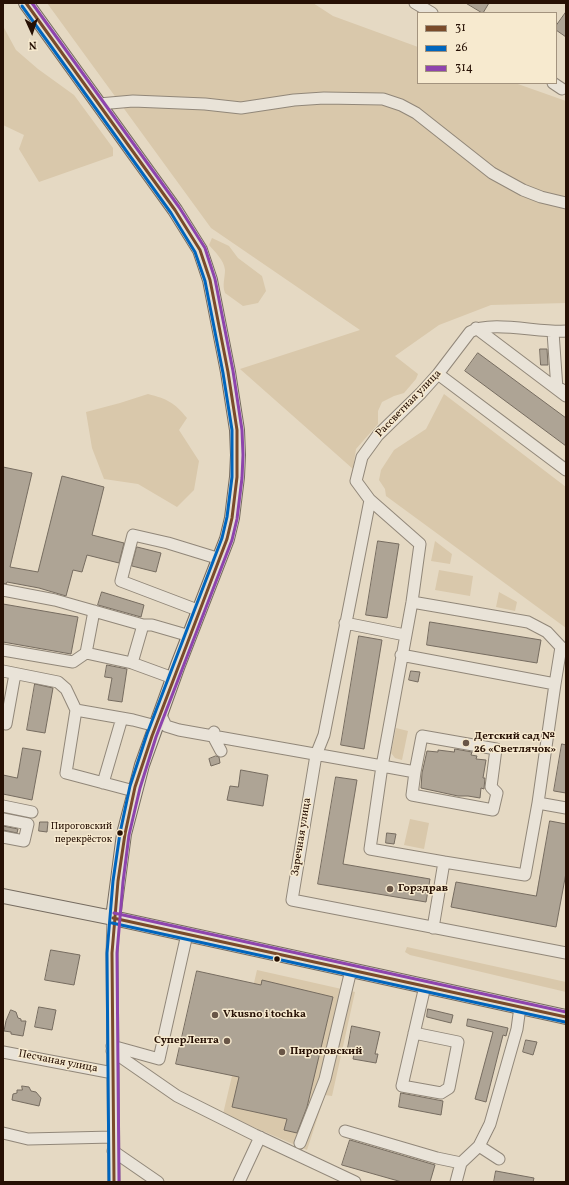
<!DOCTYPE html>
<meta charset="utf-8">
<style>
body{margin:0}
#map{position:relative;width:569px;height:1185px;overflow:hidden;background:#e5d9c3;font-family:Vollkorn,serif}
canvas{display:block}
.frame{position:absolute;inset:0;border:4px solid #261004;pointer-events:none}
.legend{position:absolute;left:417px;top:12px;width:140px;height:72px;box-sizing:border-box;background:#f7eacf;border:1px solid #a3937e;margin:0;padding:5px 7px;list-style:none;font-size:12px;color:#261004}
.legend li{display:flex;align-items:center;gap:8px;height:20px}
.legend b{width:20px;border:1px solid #a3937e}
.north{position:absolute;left:12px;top:12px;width:40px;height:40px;-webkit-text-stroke:3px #f7eacf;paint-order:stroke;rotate:177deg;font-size:11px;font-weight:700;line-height:16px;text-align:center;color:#261004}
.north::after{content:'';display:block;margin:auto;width:14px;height:18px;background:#261004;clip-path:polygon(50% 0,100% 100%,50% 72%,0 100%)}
</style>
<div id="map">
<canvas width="569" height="1185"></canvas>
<div class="frame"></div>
<ul class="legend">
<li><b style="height:5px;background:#7a4b2a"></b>31</li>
<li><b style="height:5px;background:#0065bd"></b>26</li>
<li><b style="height:5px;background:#8e44ad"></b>314</li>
</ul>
<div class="north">N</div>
</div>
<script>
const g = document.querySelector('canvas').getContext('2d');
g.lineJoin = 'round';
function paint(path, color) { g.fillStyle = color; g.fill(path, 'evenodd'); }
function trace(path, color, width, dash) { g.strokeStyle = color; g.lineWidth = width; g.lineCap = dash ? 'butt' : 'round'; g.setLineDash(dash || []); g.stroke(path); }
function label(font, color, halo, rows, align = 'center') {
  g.font = font + ' Vollkorn,serif'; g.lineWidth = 3; g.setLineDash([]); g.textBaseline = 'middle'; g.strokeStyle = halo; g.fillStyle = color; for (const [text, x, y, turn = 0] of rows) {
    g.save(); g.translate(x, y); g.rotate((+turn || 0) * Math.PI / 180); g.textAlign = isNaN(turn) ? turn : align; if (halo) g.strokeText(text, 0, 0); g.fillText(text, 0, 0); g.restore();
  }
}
paint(new Path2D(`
 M47,3H313L333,16L418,47V83H515L566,101V303L491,305L439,325L395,356L418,374L416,379L404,393L394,396L382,402L378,411V424L356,449L353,469L240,369L360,330L211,228Z
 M3,26L16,50L38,69L74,95L113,148V156L39,182L19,149L24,135L3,125Z
 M212,238L229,246L238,258L262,276L266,291L258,303L243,306L225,293C222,285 225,278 225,270C224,260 215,252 209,245Z
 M148,394C167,399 174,402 187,418L179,430L199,461L194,490L177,507L138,484L104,479L92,448L86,412L120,403Z
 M444,394L566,487V628L386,496L385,489L379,480L381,470L394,450L426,429Z
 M435,541L452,554L450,564L431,561Z
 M439,570L473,576L470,596L435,590Z
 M499,592L517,602L515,611L496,607Z
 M396,728L408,731L402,760L395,758L391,753Z
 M410,819L429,823L424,849L404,845Z
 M407,947L566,982V992L410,955L405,952Z
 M257,970L355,992L332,1096L325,1095L307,1150L223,1114Z`), '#d9c8ab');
const building = new Path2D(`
 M466,3H489L483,13Z
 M566,12V37L556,30V26Z
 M540,349H547L548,365H541Z
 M478,353L566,418V446L465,371Z
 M3,467L32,473L10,567L38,572L62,476L104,487L92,535L124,543L119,563L87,555L82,572L73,570L66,596L39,588L7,582L6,584L3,583Z
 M378,541L399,544L387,618L366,615Z
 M137,547L161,553L156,572L132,566Z
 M102,592L144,605L141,617L98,605Z
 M3,604L78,617L71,654L3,642Z
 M430,622L541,640L537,663L427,645Z
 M359,636L382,640L364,749L341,745Z
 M107,665L127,669L122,702L108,700L112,678L105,677Z
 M411,671L420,672L418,682L409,680Z
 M35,684L53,688L45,733L27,730Z
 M562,744L566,745V793L554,791Z
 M23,748L41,751L32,800L3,794V775L17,778Z
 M455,749L472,752L471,755L477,756L476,759L486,760L483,778H485L484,789L481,788L480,798L468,796H458L421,788L422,773L427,751L438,752V750L454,752Z
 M216,756L219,757L220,763L211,766L209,759Z
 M241,770L268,775L263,806L227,800L230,786L238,787Z
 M336,777L357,780L343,864L430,879L426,902L318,884Z
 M550,821L566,824V873L556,927L451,907L456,882L536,896Z
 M40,822H48L47,832L39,831Z
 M3,826L18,829L17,833L3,830Z
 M387,833L396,834L394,844L386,843Z
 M51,950L80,955L74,985L45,980Z
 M197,971L261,985L262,980L333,997L307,1107L297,1133L284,1130L287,1119L232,1107L239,1077L176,1064Z
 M39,1007L56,1010L52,1030L35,1027Z
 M428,1009L453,1015L451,1023L427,1017Z
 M11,1010L16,1012L18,1018L21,1019V1021H26L23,1036L11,1034V1032L4,1031L6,1021Z
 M468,1019L508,1028L506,1036L503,1035L486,1102L475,1099L493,1032L467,1026Z
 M352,1026L380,1032L375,1054H378L376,1063L353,1059L355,1050L348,1048Z
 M526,1040L537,1042L533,1055L523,1052Z
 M22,1086L29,1087L31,1091L36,1092L41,1098L39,1106L12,1100L13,1094L17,1093V1090H22Z
 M401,1093L443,1101L441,1115L399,1107Z
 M350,1140L435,1165L430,1182H402L342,1165Z
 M496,1171L534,1178L533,1182H494Z`);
paint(building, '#aea495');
trace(building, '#766c60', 1);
const minor = new Path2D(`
 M415,3L432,13
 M553,83L562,89
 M99,104L133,101L205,104L241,108L294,100L324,98L383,99L401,105L416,113L492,173L523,190L541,197L566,203
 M476,328L566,396
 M553,332L557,389H561
 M438,374L566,470
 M370,500L324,735L316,755L292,900L566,953
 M3,590L55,600L143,625H152L190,636
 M200,611L121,581L133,535L168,543L220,559
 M345,623L405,635
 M3,650L73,662L86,653L132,663L173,678
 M86,653L94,611
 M401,655L555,684L561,647L547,632L528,622L412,602
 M132,663L143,625
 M3,671L58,682L66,689L76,710L66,773L134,791
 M555,684L538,803L566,808
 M76,710L133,720L156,726
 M160,713L166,726L179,730L382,766L412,602L420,544L370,500L356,481L362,457L378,435L421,393L438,374L470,332C491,320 539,333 566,331
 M6,724L15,674
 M214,732L213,736L221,751
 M415,772L412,795L493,810L497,793L491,787L496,749L422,736L415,772L382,766L370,849L444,862L433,928
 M103,783L122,718
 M3,806L32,812
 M3,819L28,824L24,841L3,837
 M444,862L525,875L538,803
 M113,918L112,955L114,1182
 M414,1033L458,1042L449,1088L441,1093L402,1086L425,986
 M112,1046L159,1059L187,934
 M112,1051L177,1096L255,1135L355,1182
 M3,1052L113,1073
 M345,1131L437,1158L461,1163
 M3,1133L28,1139L113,1137
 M300,1143L325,1079L351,970
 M479,1146L499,1159
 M113,1151L158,1182
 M239,1182L260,1137
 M456,1182L461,1163L479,1146L490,1124L517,1029L520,1007`);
const major = new Path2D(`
 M26,3L175,210L200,250L210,280L228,372L237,430L238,455L237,477L232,518L227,539L178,665L142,765L124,834L113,918
 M3,896L113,918L566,1017`);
trace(minor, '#918779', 13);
trace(major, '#766c60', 16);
trace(minor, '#e9e3d8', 11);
trace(major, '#e5dfd2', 14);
trace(new Path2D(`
 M26,3L175,210L200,250L210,280L228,372L237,430V477L232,518L227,539L152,736L135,787L125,834L118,881L112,953L114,1182
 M113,918L566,1017`), '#7a4b2a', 3);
trace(new Path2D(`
 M22,6L171,213L195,252L205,281L223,373L232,430V477L227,517L222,538L147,734L130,786L120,833L113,881L107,953L109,1182
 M112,923L565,1022`), '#0065bd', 3);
trace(new Path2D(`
 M32,3L179,207L205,248L215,279L233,371L242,430L243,455L242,478L237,519L232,540L156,737L140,788L129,835L123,882L117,953L119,1182
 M114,913L566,1012`), '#8e44ad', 3);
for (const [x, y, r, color] of [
 [466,743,4,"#695647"],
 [120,833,3.5,"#261004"],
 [390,889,4,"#695647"],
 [277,959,3.5,"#261004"],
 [215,1015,4,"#695647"],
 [227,1041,4,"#695647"],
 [282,1052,4,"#695647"]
]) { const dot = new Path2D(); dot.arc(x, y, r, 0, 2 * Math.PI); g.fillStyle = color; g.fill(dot); trace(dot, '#f7eacf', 1.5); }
label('10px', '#261004', '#f7eacf', [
 ["Пироговский",112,827],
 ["перекрёсток",112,840]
], 'right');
label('11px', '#261004', '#f7eacf', [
 ["Рассветная улица",409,404,-46],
 ["Заречная улица",302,837,-81],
 ["Песчаная улица",58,1062,11]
]);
label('bold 11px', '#261004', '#f7eacf', [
 ["Детский сад №",474,737],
 ["26 «Светлячок»",474,750],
 ["Горздрав",398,889],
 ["Vkusno i tochka",223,1015],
 ["СуперЛента",219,1041,"right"],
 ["Пироговский",290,1052]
], 'left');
</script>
